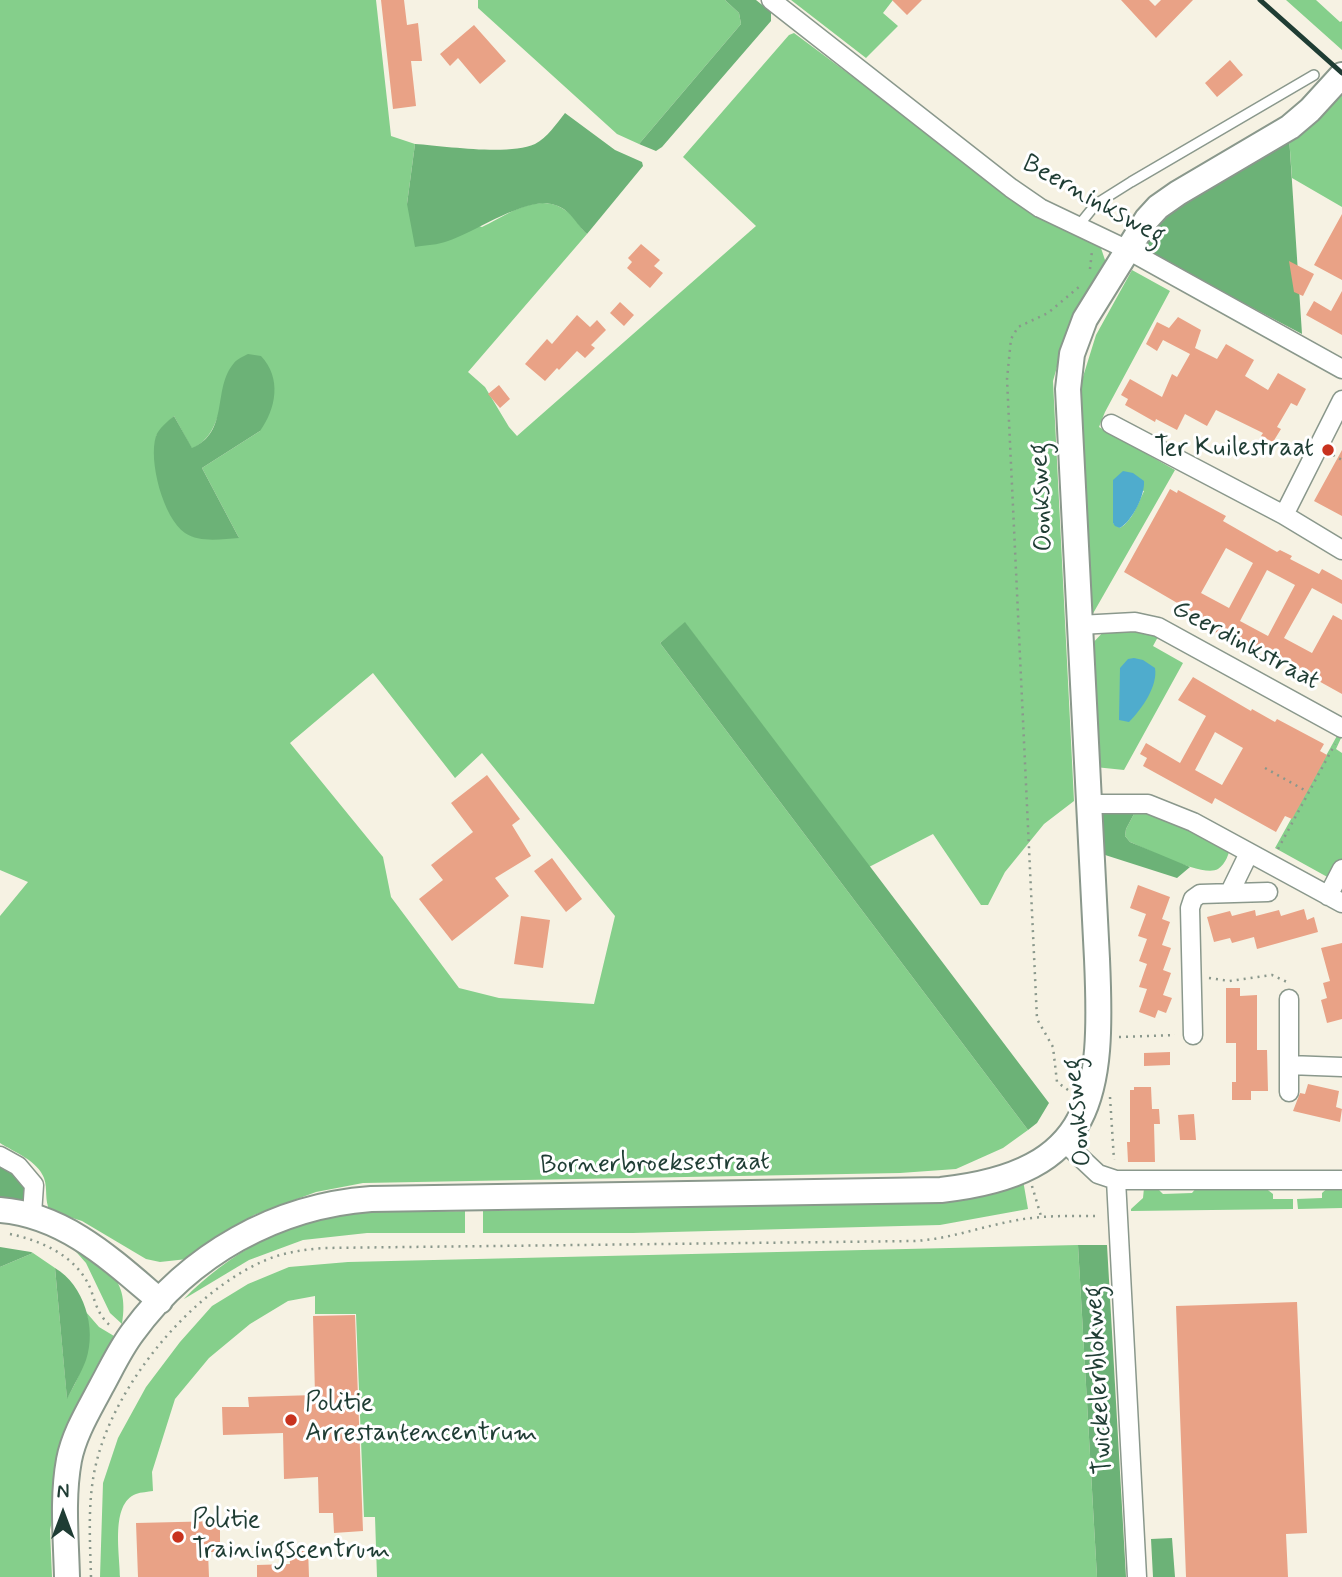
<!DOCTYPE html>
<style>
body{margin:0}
#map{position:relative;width:1342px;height:1577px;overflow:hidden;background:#f6f2e3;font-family:Mynerve,sans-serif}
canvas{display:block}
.north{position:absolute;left:28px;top:1479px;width:70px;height:70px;-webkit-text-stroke:5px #fff;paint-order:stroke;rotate:0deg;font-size:19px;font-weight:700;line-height:28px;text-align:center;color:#1f3d34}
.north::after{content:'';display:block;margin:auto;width:24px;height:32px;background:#1f3d34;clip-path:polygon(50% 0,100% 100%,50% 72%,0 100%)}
</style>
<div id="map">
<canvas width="1342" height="1577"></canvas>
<div class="north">N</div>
</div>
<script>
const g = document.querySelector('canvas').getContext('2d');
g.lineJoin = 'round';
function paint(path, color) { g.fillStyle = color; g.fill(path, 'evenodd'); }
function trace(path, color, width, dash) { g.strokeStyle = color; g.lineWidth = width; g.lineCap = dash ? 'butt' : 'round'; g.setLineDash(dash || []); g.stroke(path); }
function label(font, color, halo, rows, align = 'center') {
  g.font = font + ' Mynerve,sans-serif'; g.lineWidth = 6; g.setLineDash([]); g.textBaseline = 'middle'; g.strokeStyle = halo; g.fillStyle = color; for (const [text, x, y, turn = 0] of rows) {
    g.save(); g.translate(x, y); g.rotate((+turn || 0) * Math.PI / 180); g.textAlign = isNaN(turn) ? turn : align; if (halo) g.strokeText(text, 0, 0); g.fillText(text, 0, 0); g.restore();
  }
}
paint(new Path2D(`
 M0,0H376L391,136L415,144L407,204L482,227C509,214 541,189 569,213C576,218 580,228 587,234L468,372L485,387L509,427L517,436L756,226L683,157L789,35L794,33L1010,194L1087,237L1101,248L1106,263L1068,328L1053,381L1074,801L1044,824L1005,872L988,905H981L933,834L869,867L685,623L660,643L1028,1130L1003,1148L956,1169L900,1173L363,1183L316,1192L254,1215L211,1241L187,1259L160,1262L146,1259L82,1221L50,1211C44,1200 48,1189 44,1178C38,1161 14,1152 0,1143V916L28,882L0,870ZM220,410L260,431L202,468L239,538L156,436L174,416L192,449C209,440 214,428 220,410ZM373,673L455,778L482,753L615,916L594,1004L499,998L459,988L391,897L383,857L290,743Z
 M478,0H725L739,13L741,24L639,144L617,134L478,8Z
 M791,0H893L883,13L898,26L866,58Z
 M1286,0H1316L1340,22L1342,21V50Z
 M1342,87V207L1292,178L1289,136Z
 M1132,270L1170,291L1105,412L1099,427L1175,470L1091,617L1081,440L1082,380L1096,335ZM1113,480L1144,491C1138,504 1132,521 1120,528L1113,523Z
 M1106,629H1147L1159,635L1153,646L1183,663L1124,770L1095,767L1090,646Z
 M1338,734L1342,736L1336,749L1342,753V859L1331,879L1275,848Z
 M1135,812L1168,817L1231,845C1229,853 1226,864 1218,869C1203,878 1147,849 1130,842L1125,836L1126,829Z
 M1023,1180L1028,1209L940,1225L633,1233H483V1211L856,1202Z
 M1342,1185V1208L1298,1209L1297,1199L1322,1198V1193L1330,1186Z
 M1197,1187H1264L1273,1194V1199H1293V1209L1131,1211V1209L1143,1198L1144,1188H1157L1163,1194L1192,1193Z
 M465,1211V1233H367L303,1240L249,1260L184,1299C226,1255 291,1218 352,1213C389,1209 428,1212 465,1211Z
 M63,1237C99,1263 131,1273 122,1324L110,1313L86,1263Z
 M1078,1245L1097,1577H377L375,1517H364L356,1314H315V1296L288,1301L250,1324L209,1358L175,1399L152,1472L153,1491C148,1492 141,1492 136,1494C110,1504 120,1554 120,1577H100L103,1483L118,1438L146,1387L180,1342L212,1306L248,1284L289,1267L348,1262Z
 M33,1253L55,1268L67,1398C82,1374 94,1341 86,1312L99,1327L114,1336L99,1362L69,1440L50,1530L52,1577H0V1267Z`), '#85cf8b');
paint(new Path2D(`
 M725,0H756L771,12V21L662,147L656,151L639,144L741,24L739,13Z
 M565,113L615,150L642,162L643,166L587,234C575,223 571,210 555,205C528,195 476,232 448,241C438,245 426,245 415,247L407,204L415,144C446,146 508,156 535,144C547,138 557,123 565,113Z
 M1289,136L1302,334L1143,250L1169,209Z
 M248,354L261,356C282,378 276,409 260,431L202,468L239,538C222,539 200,543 185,533C163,518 148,460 156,436C159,428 168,421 174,416L192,448C230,432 212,388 234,363C237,359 244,356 248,354Z
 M685,622L1049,1103L1037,1123L1028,1130L660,643Z
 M1101,809L1135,812L1126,829L1125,836L1130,842L1190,867L1177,878L1102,854Z
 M0,1162L29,1185L25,1203L0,1197Z
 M1078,1245H1107L1126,1577H1097Z
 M0,1247L31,1252L33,1253L0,1267Z
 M55,1268C84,1285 97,1328 86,1360C81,1373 73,1387 67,1399Z
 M1172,1538L1175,1577H1153L1151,1539Z`), '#6cb277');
paint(new Path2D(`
 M1123,471L1133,473L1144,481C1145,495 1133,520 1120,528L1115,526L1113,523V480Z
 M1134,658L1143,660L1155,668C1158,686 1142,709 1129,722L1119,720L1120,668L1128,659Z`), '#4faccd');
paint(new Path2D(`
 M381,0H404L407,25L418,23L422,61H411L416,106L393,109Z
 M892,0H922L907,15Z
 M1121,0H1149L1155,6L1161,0H1193L1156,38Z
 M474,25L506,61L480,84L458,58L450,66L440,54Z
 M1230,60L1243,75L1217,97L1205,83Z
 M1342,214V280L1314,265Z
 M641,244L660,260L654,266L663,273L650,288L627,268L632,262L628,258Z
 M1289,261L1314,274L1303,296L1294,292Z
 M1342,291V335L1306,315L1314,301L1331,311Z
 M620,302L634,315L624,326L610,313Z
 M577,315L590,327L597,320L606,330L591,345L595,348L585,358L577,351L559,370L557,368L545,381L525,364L547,339L552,344Z
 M1178,317L1201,330L1195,348L1217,359L1226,344L1254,360L1245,376L1268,390L1278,373L1306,389L1297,406L1291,403L1277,427L1281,429L1273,442L1261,436L1263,433L1216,410L1207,426L1185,414L1177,430L1156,419L1155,422L1125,405L1128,399L1121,395L1130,379L1162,397L1172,374L1177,377L1190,354L1163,340L1157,351L1146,344L1157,322L1169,328Z
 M499,385L510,399L500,408L488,394Z
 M1342,450V516L1314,501Z
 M1170,489L1177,493L1178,490L1226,516L1223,521L1277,552L1280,550L1292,556L1290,559L1319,574L1322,569L1342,580V604L1312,588L1284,638L1312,653L1333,615L1342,620V694L1261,649L1258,655L1216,632L1214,634L1188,619L1191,611L1124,572ZM1226,548L1253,563L1229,608L1201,593ZM1267,570L1295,585L1268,636L1240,621Z
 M1193,677L1251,711L1252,709L1275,722L1277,719L1324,744L1320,751L1327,755L1312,783L1292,819L1285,816L1276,832L1215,798L1212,804L1143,766L1147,758L1140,754L1146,743L1180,763L1206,716L1178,700ZM1215,732L1243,748L1222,785L1195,770Z
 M487,775L520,819L512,825L531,856L495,878L509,896L452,941L419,899L443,880L431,865L473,832L451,803Z
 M552,858L582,899L566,912L534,871Z
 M1138,885L1170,897L1162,919L1170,922L1162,945L1171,948L1163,970L1171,973L1163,995L1172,998L1166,1013L1158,1010L1155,1018L1139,1012L1147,989L1139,987L1147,964L1139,961L1147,939L1138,936L1146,914L1130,908Z
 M1304,909L1307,920L1314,917L1318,932L1257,949L1254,937L1232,943L1230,938L1214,942L1207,917L1230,911L1232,916L1255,910L1256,916L1279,910L1281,916Z
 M521,916L550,920L543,968L514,964Z
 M1342,943V1019L1327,1023L1321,1000L1327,998L1323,983L1330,981L1321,948Z
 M1226,988H1240V996L1257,995V1050H1267L1268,1091H1251V1100H1232V1082H1236V1043H1226Z
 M1170,1052V1065L1144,1066V1053Z
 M1308,1084L1339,1091L1336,1107L1342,1109L1340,1122L1293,1111L1300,1093L1305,1094Z
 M1134,1087H1151L1152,1109H1159L1160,1124H1154L1155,1162H1128L1127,1142H1130V1090H1134Z
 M1194,1114L1196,1140H1180L1178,1115Z
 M1297,1302L1307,1533L1286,1534L1288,1577H1186L1176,1306Z
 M355,1315L363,1531L334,1533L333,1513H319L318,1477L284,1479L283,1433L223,1435L222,1407H249L248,1397L315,1395L313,1316Z
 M220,1521V1552H208L209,1577H138L136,1523Z
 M289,1548H308L309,1577H257V1565L290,1564Z`), '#e9a286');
const lane = new Path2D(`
 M1079,225L1096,204L1131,182L1314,75`);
const street = new Path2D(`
 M771,0L1011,188L1040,208L1126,249L1342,369
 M1111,424L1284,515L1342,550
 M1284,515L1342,400
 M1079,625L1135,622L1158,627L1342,728
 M1088,804H1148L1193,822L1342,903
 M1230,892L1249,853
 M1328,896L1342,869
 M1193,1035L1190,908L1193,899L1200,894L1268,892
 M1289,1065L1342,1067
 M1289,1092V999
 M1064,1142L1098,1174L1116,1180H1342
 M0,1156L18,1166L34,1185L32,1214
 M1116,1180L1137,1577`);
const secondary = new Path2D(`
 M0,1210C65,1215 113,1261 160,1301
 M67,1577C66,1538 62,1498 69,1460C74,1434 89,1410 101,1387C111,1369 120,1349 133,1332C190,1254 276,1206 371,1199L941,1190C1097,1173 1103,1094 1097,959L1068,389L1072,354L1085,319L1147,219L1158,207L1178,193L1290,127L1310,110L1342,75`);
trace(lane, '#8a988c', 12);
trace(street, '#8a988c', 21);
trace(secondary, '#8a988c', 28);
trace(new Path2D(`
 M1090,269L1092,251
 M1333,455L1342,460
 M1265,768L1308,792
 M1278,849L1335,744
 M1209,978L1229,981L1272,975L1287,982
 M1119,1037L1175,1035
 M1068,1090L1057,1082L1053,1047L1037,1019L1007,379L1011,339L1018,327L1048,313L1080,286
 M1110,1097L1114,1160
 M1032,1186L1041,1216
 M10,1234C43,1241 78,1257 91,1290C96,1305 99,1317 112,1327
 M91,1577C90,1538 87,1498 97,1460C117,1382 192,1291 266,1260C285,1252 303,1250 323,1248L915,1241C950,1239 983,1226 1018,1220C1045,1215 1073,1216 1100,1216`), '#8a988c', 2.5, [2, 5]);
trace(lane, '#fff', 9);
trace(street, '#fff', 18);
trace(secondary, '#fff', 24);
trace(new Path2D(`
 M1260,0L1342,73`), '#1f3d34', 5);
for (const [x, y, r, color] of [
 [1328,450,7,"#c8321e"],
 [291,1420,7,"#c8321e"],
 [178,1537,7,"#c8321e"]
]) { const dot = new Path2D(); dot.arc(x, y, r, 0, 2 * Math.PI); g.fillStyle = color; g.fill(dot); trace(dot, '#fff', 2.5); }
label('26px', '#1f3d34', '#fff', [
 ["Beerninksweg",1093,201,29],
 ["Oonksweg",1043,497,-93],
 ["Geerdinkstraat",1245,646,28],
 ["Oonksweg",1079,1112,-96],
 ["Bornerbroeksestraat",655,1165,-1],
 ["Twickelerblokweg",1100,1380,-93]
]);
label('26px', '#1f3d34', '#fff', [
 ["Ter Kuilestraat",1314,450,"right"],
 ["Politie",305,1405],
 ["Arrestantencentrum",305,1435],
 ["Politie",192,1522],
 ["Trainingscentrum",192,1552]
], 'left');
</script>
